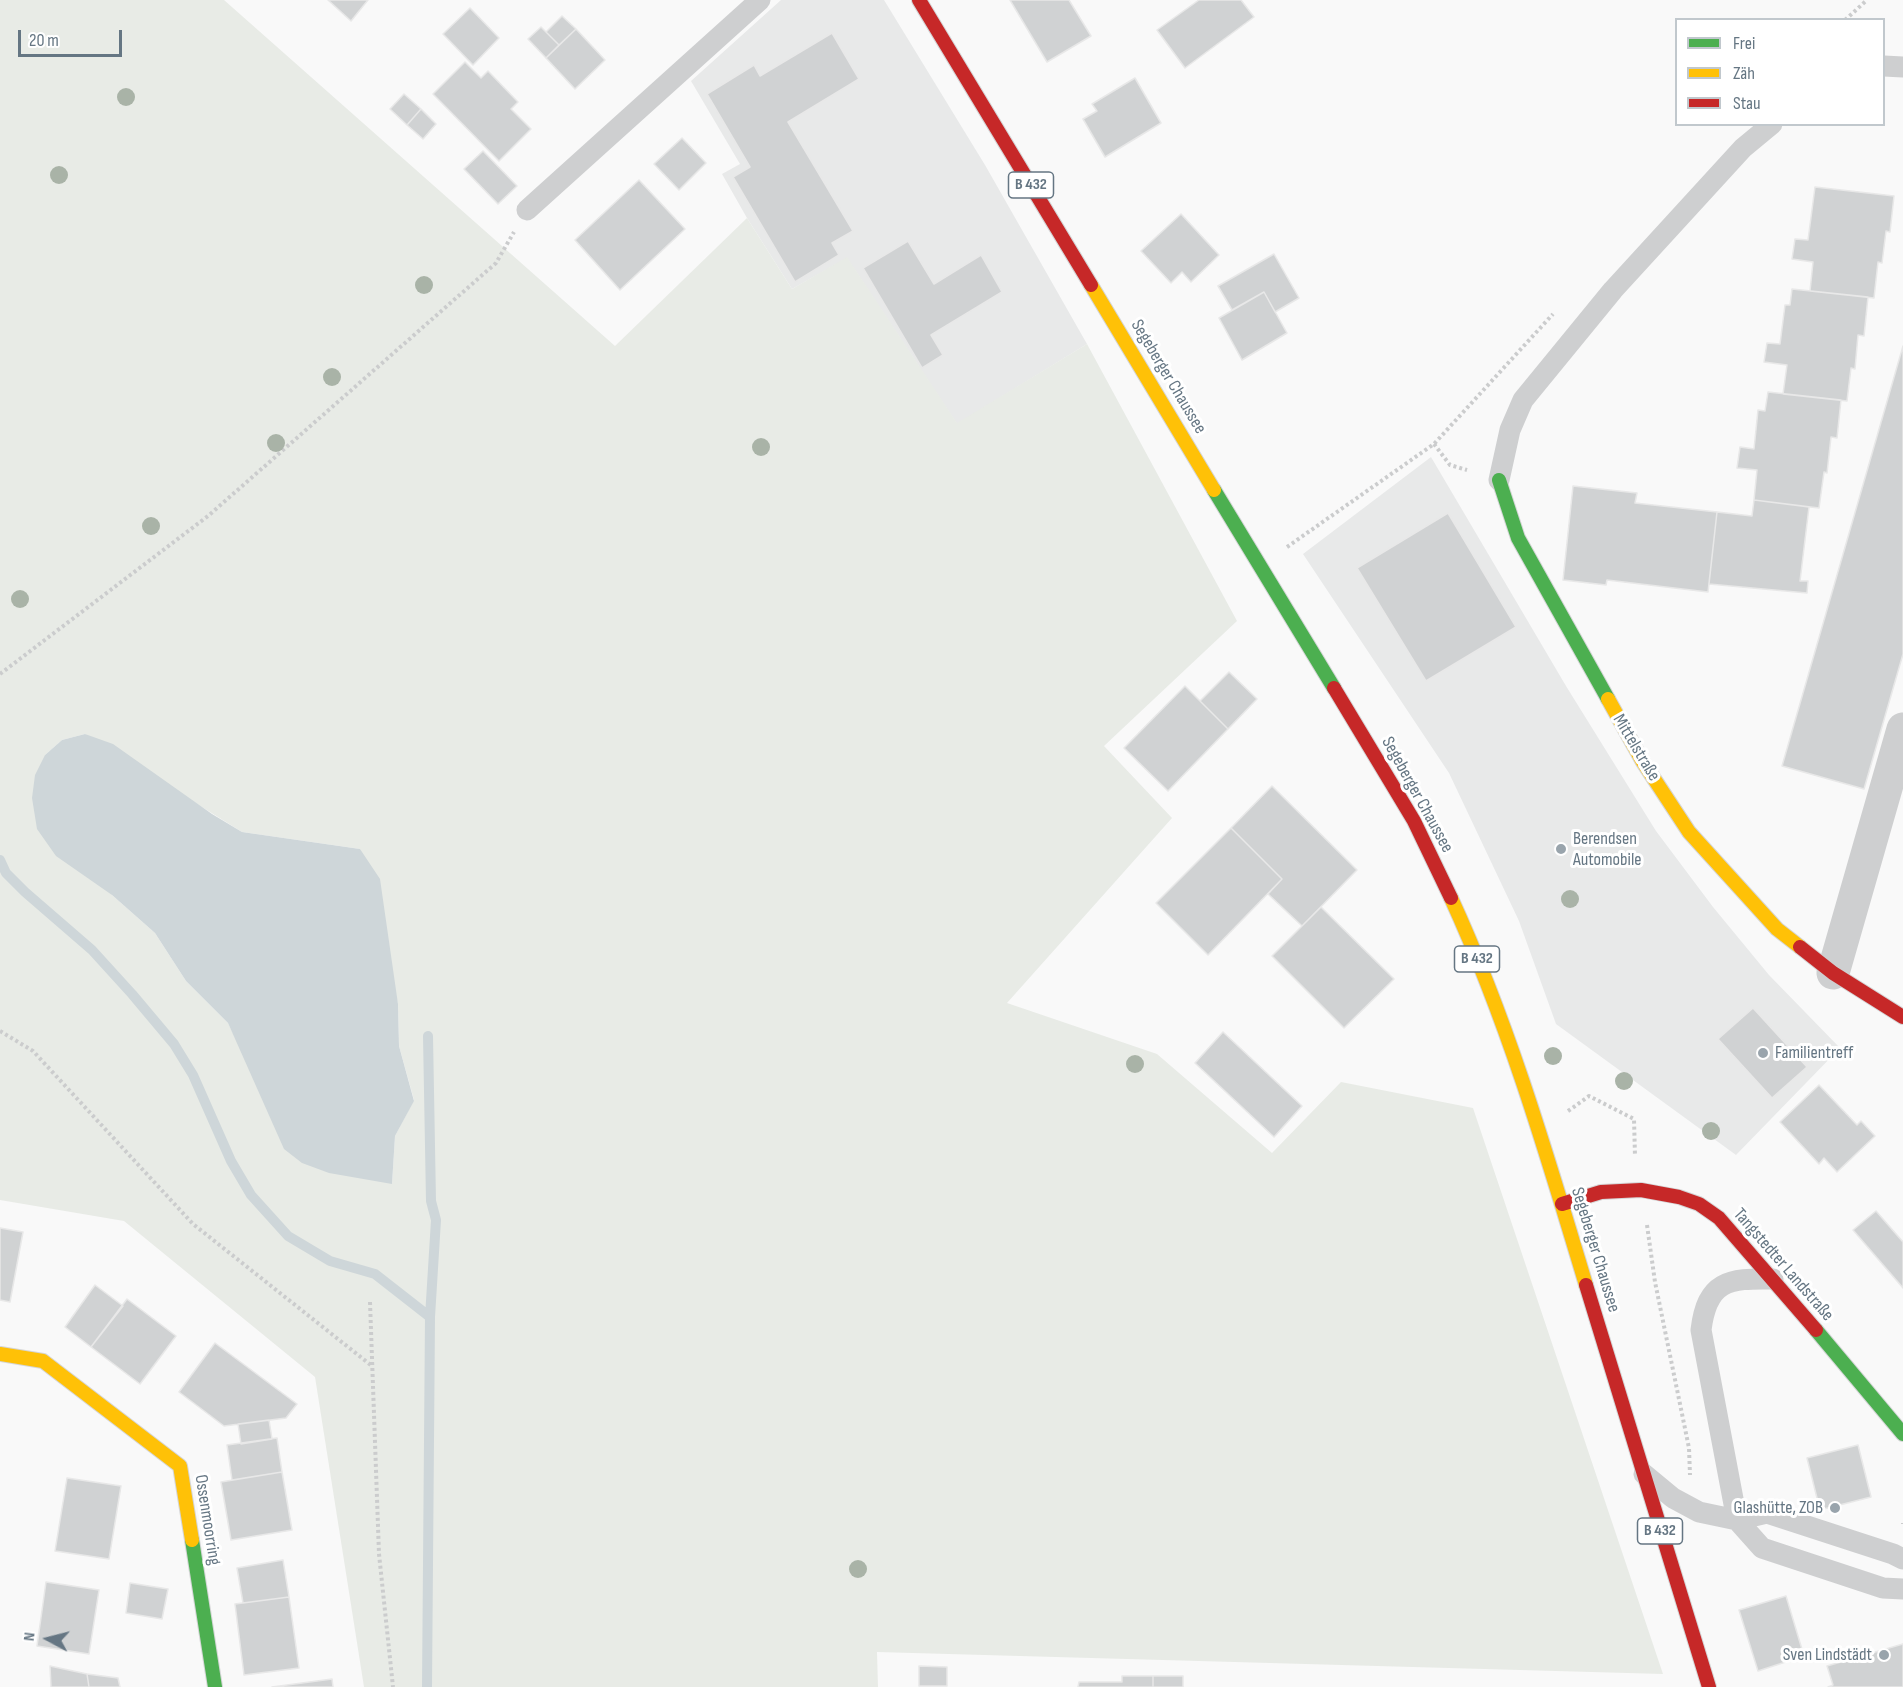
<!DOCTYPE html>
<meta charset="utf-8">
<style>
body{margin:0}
#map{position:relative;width:1903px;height:1687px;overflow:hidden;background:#f9f9f9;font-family:"Sofia Sans Condensed",sans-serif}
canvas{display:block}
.legend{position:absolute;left:1675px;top:18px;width:210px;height:108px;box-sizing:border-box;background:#fff;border:2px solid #c1c8cd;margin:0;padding:8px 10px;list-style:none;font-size:18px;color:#657683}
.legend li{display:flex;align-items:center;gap:12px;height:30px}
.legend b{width:30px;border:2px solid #c1c8cd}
.north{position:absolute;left:18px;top:1609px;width:60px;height:60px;-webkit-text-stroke:4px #fff;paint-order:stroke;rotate:277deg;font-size:16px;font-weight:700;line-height:24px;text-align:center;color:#657683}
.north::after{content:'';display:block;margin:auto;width:21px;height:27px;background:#657683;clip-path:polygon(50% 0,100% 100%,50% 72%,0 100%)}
.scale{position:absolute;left:18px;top:30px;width:104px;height:27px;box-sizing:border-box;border:3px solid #657683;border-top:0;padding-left:8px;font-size:18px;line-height:21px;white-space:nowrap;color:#657683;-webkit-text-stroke:4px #fff;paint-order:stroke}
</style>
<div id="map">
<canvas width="1903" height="1687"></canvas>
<ul class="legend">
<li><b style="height:8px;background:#4caf50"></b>Frei</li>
<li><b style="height:8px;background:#ffc107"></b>Zäh</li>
<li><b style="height:8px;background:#c62828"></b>Stau</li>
</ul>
<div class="north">N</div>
<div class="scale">20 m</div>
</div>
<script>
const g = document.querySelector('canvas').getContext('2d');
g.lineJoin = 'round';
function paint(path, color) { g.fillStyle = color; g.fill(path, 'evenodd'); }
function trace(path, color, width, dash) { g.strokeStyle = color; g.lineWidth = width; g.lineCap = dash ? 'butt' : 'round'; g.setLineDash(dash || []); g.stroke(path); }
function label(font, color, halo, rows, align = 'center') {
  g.font = font + ' "Sofia Sans Condensed",sans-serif'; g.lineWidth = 6; g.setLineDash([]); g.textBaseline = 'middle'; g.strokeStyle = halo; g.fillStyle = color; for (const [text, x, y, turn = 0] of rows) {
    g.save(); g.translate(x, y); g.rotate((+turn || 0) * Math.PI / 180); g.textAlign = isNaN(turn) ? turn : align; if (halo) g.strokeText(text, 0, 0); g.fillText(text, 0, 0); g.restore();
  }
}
paint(new Path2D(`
 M781,0H884L985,165L1087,344L957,424L847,258L792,289L747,218L722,174L740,164L691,81Z
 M1431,457L1566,686L1656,831L1713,907L1769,975L1840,1048L1736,1155L1556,1024L1519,921L1449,773L1303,554Z`), '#e8e9e9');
paint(new Path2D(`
 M0,0H224L615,346L747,218L792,289L847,257L957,423L1087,344L1237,621L1104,746L1172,818L1007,1003L1157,1054L1272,1153L1341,1082L1473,1108L1663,1674L877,1652L878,1687H364L315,1377L124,1221L0,1200ZM85,734L242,832L360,849L398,1004L399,1046L414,1100L395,1136L392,1184L244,1055L228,1023L186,981L155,933L112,895L45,755L62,740Z`), '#e8ebe6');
paint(new Path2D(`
 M85,734L113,744L212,814L242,832L360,849L380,879L398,1004L399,1046L414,1101L395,1136L392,1184L329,1173L302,1163L284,1149L228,1023L186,981L155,933L112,895L56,856L37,829L32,798L35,775L45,755L62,740Z`), '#ced6d9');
trace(new Path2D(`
 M0,860L6,873L25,892L92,950L132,994L174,1044L193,1075L231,1161L251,1195L288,1236L330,1261L375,1274L430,1317
 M427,1687L430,1317L436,1220L431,1201L428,1036`), '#ced6d9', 10);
const building = new Path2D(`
 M328,0H368L351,21Z
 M1010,0H1069L1091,36L1047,62Z
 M1199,0H1241L1254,17L1185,68L1157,30Z
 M470,8L499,38L473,65L443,34Z
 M562,16L576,29L559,45L546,32Z
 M541,27L559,45L546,58L528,39Z
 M576,29L605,60L575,89L546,58Z
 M832,33L859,79L788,122L853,231L832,243L839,255L795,282L733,177L750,167L707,94L754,65L760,76Z
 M465,62L481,78L488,71L518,102L511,109L531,129L499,161L433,94Z
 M1135,78L1161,123L1105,157L1083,119L1097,111L1092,104Z
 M404,94L421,109L407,125L390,109Z
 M421,109L436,124L423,139L407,125Z
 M682,138L706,163L679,190L654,164Z
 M483,151L517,186L498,204L464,169Z
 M639,180L685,229L620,290L575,240Z
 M1815,187L1894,196L1890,232L1886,231L1882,263L1878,262L1874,298L1810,291L1813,262L1792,259L1795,239L1808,240Z
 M1181,214L1219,255L1191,282L1182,272L1171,283L1141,251Z
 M908,241L934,284L981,255L1002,292L931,335L943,355L922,368L863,268Z
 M1274,254L1299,298L1275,312L1264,292L1232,310L1218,286Z
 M1792,289L1868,297L1864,336L1858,335L1855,369L1851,368L1847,401L1783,394L1787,365L1764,362L1767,343L1780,344L1785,305H1790Z
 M1264,292L1287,333L1242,360L1219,318Z
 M1903,346V654L1864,789L1782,766Z
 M1768,392L1841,400L1837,438L1831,437L1827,473L1824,472L1819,508L1754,500L1757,470L1737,468L1740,447L1754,449L1758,410L1765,411Z
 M1573,486L1637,493L1635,503L1717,512L1708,592L1607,580L1606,585L1563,580Z
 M1754,500L1809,507L1800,581H1808L1807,593L1709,584L1717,512L1752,516Z
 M1448,513L1516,627L1426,681L1357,568Z
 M1229,672L1257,699L1228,729L1200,701Z
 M1185,686L1228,729L1168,791L1124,748Z
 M1272,786L1357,870L1302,926L1268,894L1282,879L1231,828Z
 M1231,828L1282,879L1208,955L1156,903Z
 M1321,907L1394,979L1344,1028L1272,956Z
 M1753,1008L1807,1067L1772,1098L1718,1039Z
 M1223,1032L1302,1106L1274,1137L1195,1063Z
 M1819,1085L1857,1125L1861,1121L1875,1136L1837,1172L1824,1158L1819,1164L1780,1122Z
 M1876,1211L1903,1242V1288L1853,1230Z
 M0,1228L23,1232L10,1302L0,1300Z
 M95,1285L123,1306L91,1347L65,1327Z
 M127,1299L176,1336L140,1384L91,1347Z
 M215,1343L297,1404L286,1418L224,1426L179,1392Z
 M269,1420L272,1439L241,1444L238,1424Z
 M277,1438L282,1472L232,1480L227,1445Z
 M1858,1445L1871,1497L1820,1510L1807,1458Z
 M282,1472L292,1530L231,1540L221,1482Z
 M67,1478L121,1486L109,1559L55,1551Z
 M283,1560L289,1597L243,1603L237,1568Z
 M46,1582L99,1590L89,1654L37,1646Z
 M130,1583L168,1589L162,1619L126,1613Z
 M1786,1596L1804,1656L1758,1671L1739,1610Z
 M289,1597L299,1668L244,1675L235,1604Z
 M1903,1644V1687H1828L1833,1685L1827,1666Z
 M50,1666L87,1674L89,1687H51Z
 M919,1666L947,1667V1686H919Z
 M87,1674L118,1678L120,1687H89Z
 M1122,1676H1153V1687H1078L1079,1682H1122Z
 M1153,1676H1183V1687H1153Z
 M332,1679L333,1687H272Z`);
paint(building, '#d0d2d3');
trace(building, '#e8e8e8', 1.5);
const fast = new Path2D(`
 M1499,480L1518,538L1608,699
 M1214,490L1334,688
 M1816,1330L1903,1434
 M192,1540L215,1687`);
const slow = new Path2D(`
 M1091,285L1214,490
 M1608,699L1643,762L1689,832L1777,929L1800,947
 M1451,898C1508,1022 1547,1155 1586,1285
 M0,1354L43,1361L180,1466L192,1540`);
const jam = new Path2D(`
 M919,0L1091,285
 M1334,688L1414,821L1451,898
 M1800,947L1833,973L1903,1017
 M1562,1204L1601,1192L1641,1190L1679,1197L1699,1204L1719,1218L1816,1330
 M1586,1285L1709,1687`);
trace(fast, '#d5d6d7', 16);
trace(slow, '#d5d6d7', 16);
trace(jam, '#d5d6d7', 16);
trace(new Path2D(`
 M1845,20L1867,0
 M1434,444L1450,465L1467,470
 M1287,547L1434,444L1553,314
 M0,674L208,516L496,263L514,232
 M0,1031L33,1051L193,1224L372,1366
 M1568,1111L1589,1096L1634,1119L1635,1156
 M1647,1225L1655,1282L1689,1448L1690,1475
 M370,1302L379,1554L393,1687
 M1903,1523V1524`), '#cbcccd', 4, [3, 3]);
trace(new Path2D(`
 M1884,66L1903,67
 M527,210L760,0
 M1499,480L1510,430L1523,400L1613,290L1743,148L1772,124
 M1773,1279C1728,1278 1707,1281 1701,1330L1737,1520L1762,1548L1883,1588L1903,1589
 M1644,1474L1673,1498L1699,1512L1737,1520L1767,1513L1893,1554L1903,1559`), '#cecfd0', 21);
trace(new Path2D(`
 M1833,973L1903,729`), '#cecfd0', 33);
trace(fast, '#4caf50', 14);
trace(slow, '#ffc107', 14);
trace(jam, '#c62828', 14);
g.fillStyle = '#a9b3a7';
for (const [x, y] of [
 [126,97],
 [59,175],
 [424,285],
 [332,377],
 [276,443],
 [761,447],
 [151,526],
 [20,599],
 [1570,899],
 [1553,1056],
 [1135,1064],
 [1624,1081],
 [1711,1131],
 [858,1569]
]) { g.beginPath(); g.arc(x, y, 9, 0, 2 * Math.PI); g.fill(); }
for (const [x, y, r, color] of [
 [1561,849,6,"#99a4ac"],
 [1763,1053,6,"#99a4ac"],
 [1835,1508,6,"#99a4ac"],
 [1884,1655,6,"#99a4ac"]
]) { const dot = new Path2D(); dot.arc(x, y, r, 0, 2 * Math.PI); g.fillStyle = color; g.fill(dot); trace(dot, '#fff', 2); }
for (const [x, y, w] of [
 [1031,185,45],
 [1477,959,45],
 [1660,1531,45]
]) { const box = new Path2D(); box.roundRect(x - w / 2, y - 13, w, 26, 4.5); g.fillStyle = '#fff'; g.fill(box); trace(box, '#657683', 1.5); }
label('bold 16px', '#657683', null, [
 ["B 432",1031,185],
 ["B 432",1477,959],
 ["B 432",1660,1531]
]);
label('18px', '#657683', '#fff', [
 ["Segeberger Chaussee",1168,377,59],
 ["Mittelstraße",1636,748,59],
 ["Segeberger Chaussee",1417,795,61],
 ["Segeberger Chaussee",1595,1250,73],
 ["Tangstedter Landstraße",1783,1265,49],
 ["Ossenmoorring",207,1520,81]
]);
label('18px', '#657683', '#fff', [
 ["Berendsen",1573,839],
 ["Automobile",1573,860],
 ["Familientreff",1775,1053],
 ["Glashütte, ZOB",1823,1508,"right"],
 ["Sven Lindstädt",1872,1655,"right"]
], 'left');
</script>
